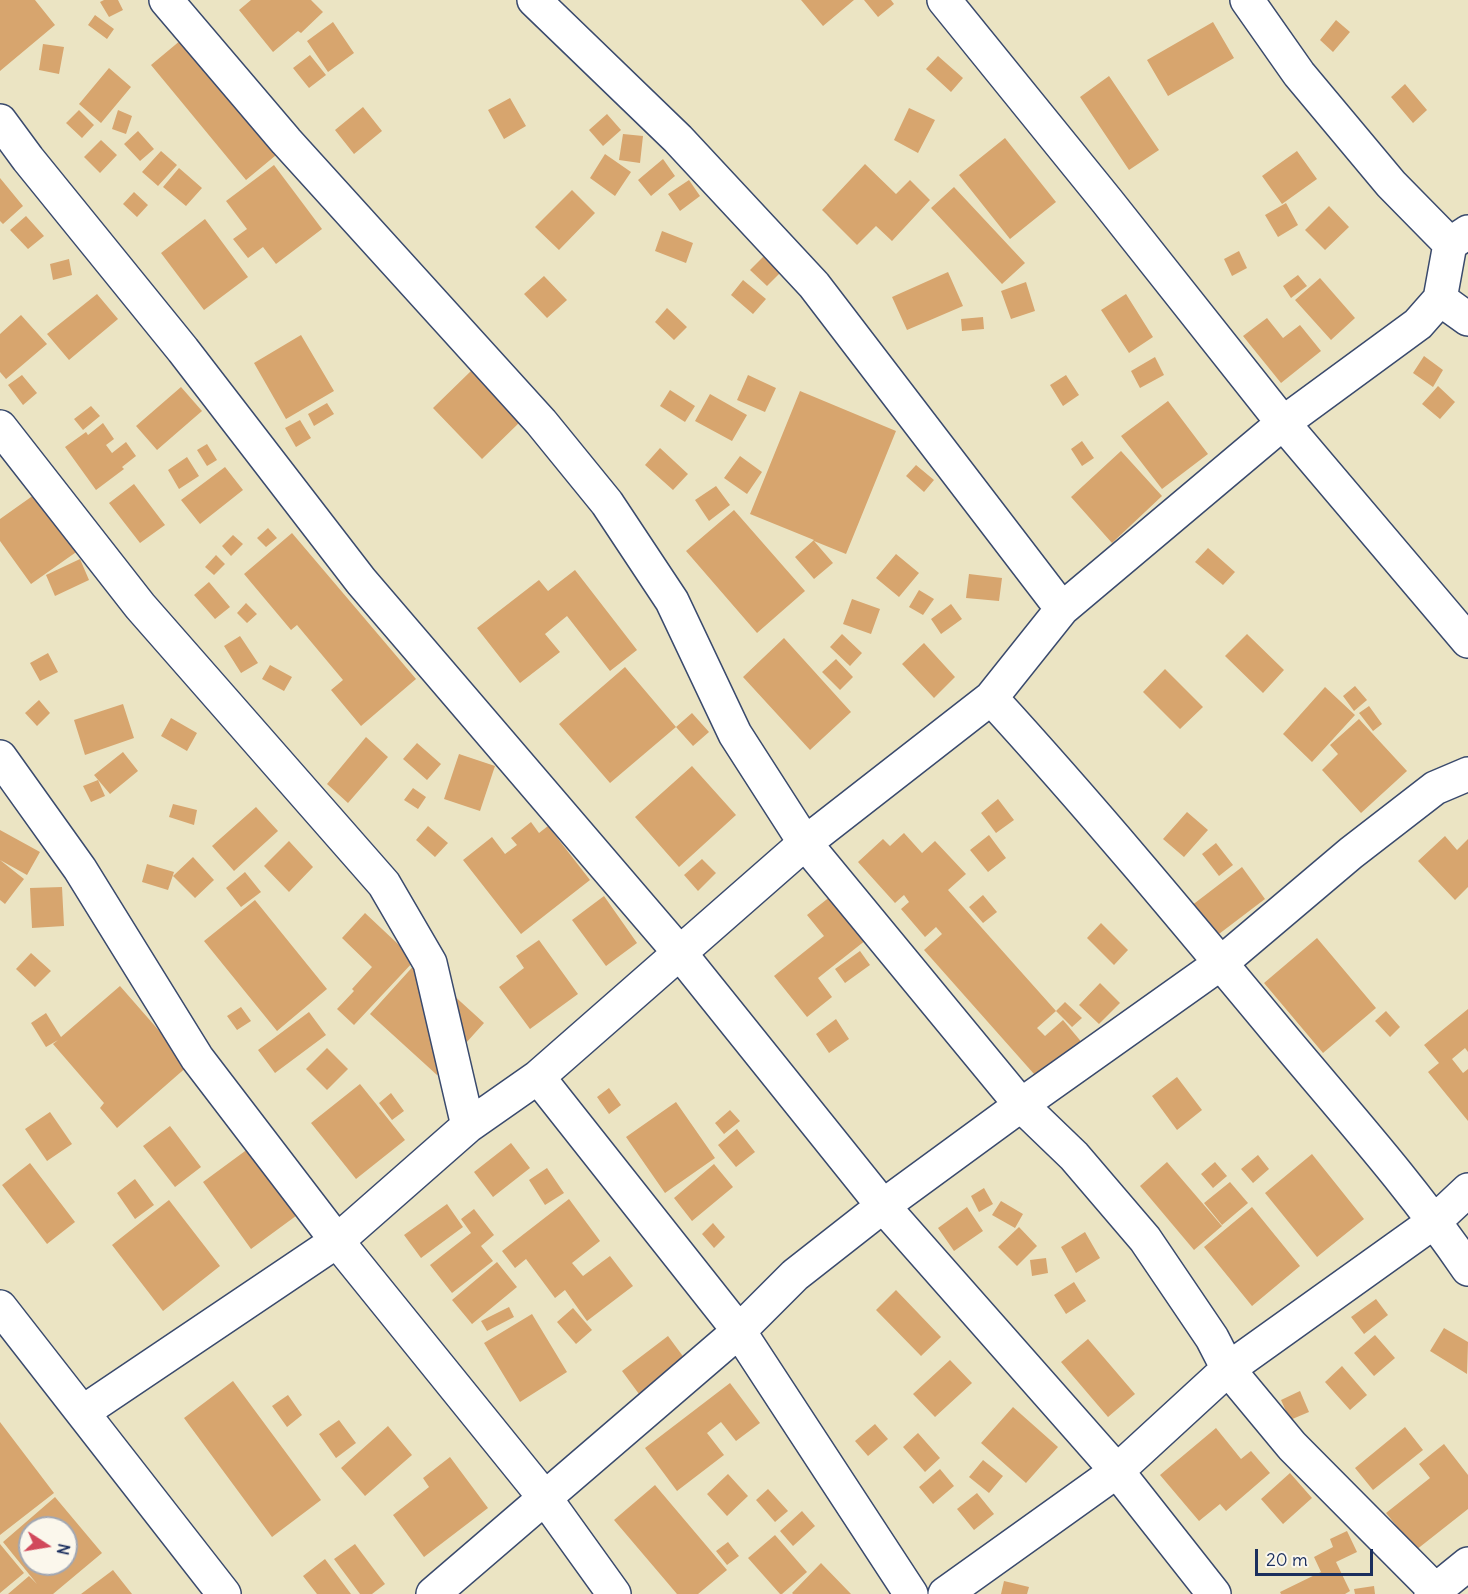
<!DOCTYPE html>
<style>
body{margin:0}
#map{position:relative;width:1468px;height:1594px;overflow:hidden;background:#ebe4c3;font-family:Delius,sans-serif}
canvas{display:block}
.north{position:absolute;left:18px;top:1516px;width:60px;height:60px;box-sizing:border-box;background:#fbf7ec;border:2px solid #a1a7b3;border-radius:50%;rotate:102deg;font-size:16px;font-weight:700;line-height:24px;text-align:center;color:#1b2f5e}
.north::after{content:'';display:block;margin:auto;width:21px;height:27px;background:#d1495b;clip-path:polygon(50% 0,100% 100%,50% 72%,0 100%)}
.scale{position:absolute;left:1255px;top:1549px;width:118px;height:27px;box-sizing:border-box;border:3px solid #1b2f5e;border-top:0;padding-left:8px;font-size:18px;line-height:21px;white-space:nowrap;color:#1b2f5e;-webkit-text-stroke:4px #fbf7ec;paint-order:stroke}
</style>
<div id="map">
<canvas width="1468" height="1594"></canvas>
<div class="north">N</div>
<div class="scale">20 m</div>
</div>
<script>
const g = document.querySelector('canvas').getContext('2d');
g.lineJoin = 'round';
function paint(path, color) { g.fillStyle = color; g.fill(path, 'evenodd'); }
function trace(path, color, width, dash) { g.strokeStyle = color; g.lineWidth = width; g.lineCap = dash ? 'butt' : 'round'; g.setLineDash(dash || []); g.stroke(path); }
paint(new Path2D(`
 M0,0H35L55,25L0,71Z
 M104,0H118L123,10L109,17L100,2Z
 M251,0H311L323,12L301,33L298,31L273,52L239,10Z
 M801,0H854L823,26Z
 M864,0H891L894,4L878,17Z
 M95,15L114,29L107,39L88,25Z
 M1336,20L1350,32L1333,52L1320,40Z
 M333,22L354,53L328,72L307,41Z
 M1213,22L1234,58L1168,96L1147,60Z
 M199,25L293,141L246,180L151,65Z
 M43,44L64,47L59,74L39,70Z
 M310,55L326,75L309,88L293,68Z
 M938,56L963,78L951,92L926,69Z
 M109,68L131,87L101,123L79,104Z
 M1109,76L1159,150L1129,170L1080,97Z
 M1405,84L1427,110L1413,123L1391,97Z
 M510,98L526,126L504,139L488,110Z
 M363,107L382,131L354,154L335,130Z
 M909,108L935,120L918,153L894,140Z
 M79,110L94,125L82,138L66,123Z
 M118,110L132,116L126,134L112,129Z
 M607,114L621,130L603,146L589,130Z
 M138,131L154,149L140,161L124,144Z
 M623,134L643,136L640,163L619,160Z
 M1005,138L1056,202L1010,239L959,175Z
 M101,140L117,155L100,173L84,157Z
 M161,151L177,165L158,186L142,172Z
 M1297,151L1317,179L1282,204L1262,176Z
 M605,154L631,172L615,196L590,178Z
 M663,159L675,176L651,196L638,180Z
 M865,164L896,194L910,180L930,200L892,241L876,226L857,245L822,210Z
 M274,165L322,229L276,264L263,247L248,258L233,239L247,229L226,201Z
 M179,168L202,188L186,206L163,187Z
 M0,178L23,206L3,224L0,221Z
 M689,180L700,196L680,211L668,194Z
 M954,187L1025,263L1002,284L931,208Z
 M572,190L595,213L559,250L535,227Z
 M134,192L148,205L137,217L123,204Z
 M1286,203L1298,225L1278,237L1265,215Z
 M1329,206L1349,227L1325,250L1305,230Z
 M26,216L44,236L28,249L10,230Z
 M205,219L248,277L204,310L161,253Z
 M662,231L693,243L686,263L655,251Z
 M1239,251L1247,268L1232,276L1224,259Z
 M766,254L783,270L767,286L750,270Z
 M69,259L72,275L53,280L50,264Z
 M948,272L963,306L907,330L892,297Z
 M1298,275L1307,286L1291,298L1283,286Z
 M544,276L567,300L547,318L524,294Z
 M1320,278L1355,318L1331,340L1295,300Z
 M743,280L766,299L753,314L731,295Z
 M1026,282L1035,311L1011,319L1001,291Z
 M97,294L118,319L69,360L47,334Z
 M1126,294L1153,337L1129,353L1101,310Z
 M667,308L687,327L674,340L655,322Z
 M21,315L47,344L6,379L0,372V334Z
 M983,317L984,329L962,331L961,319Z
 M1267,318L1283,338L1300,325L1321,351L1281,383L1243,336Z
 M301,335L334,391L286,419L254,363Z
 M1424,356L1443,370L1433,387L1413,373Z
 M1155,357L1164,375L1140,388L1131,371Z
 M472,370L522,420L482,459L433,408Z
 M22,375L37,393L23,405L8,385Z
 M748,375L776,388L765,412L737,400Z
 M1066,375L1079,395L1063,406L1050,385Z
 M1438,386L1455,402L1440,419L1422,404Z
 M181,387L202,411L157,450L136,426Z
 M670,390L695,406L685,422L660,406Z
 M800,391L896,431L846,554L814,541L833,563L814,579L795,557L814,540L750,514Z
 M710,394L747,415L732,441L695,421Z
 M1168,401L1208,454L1162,489L1121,436Z
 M327,403L334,414L314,426L308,414Z
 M91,406L100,416L83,430L74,419Z
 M300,420L311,438L296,447L285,428Z
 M103,423L114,439L106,445L112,453L126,442L136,456L122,467L124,469L96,490L65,447L86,432L88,435Z
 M1082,441L1094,458L1082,466L1071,449Z
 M207,444L217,460L207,466L197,450Z
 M660,448L688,474L673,490L645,465Z
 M1121,451L1162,496L1112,543L1071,497Z
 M740,456L762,472L747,494L724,478Z
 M187,457L199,476L179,489L168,470Z
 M916,465L934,480L924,492L906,476Z
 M225,467L243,490L200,524L181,500Z
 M134,484L165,525L140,543L109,503Z
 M48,485L89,543L31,584L0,541V519Z
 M716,486L730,505L709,521L695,500Z
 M734,510L805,591L757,633L686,551Z
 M268,528L277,538L266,547L257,538Z
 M292,533L416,679L361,726L331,690L343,680L297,625L291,630L244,574Z
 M233,535L243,544L231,556L222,546Z
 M1208,548L1235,572L1223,585L1195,562Z
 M896,554L919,573L899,597L876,578Z
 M216,555L225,564L214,575L205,567Z
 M80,559L89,580L55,596L46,575Z
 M575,570L637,650L610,671L567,616L545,634L560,652L520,683L477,628L539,580L548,591Z
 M969,574L1002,578L999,601L966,598Z
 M209,582L230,607L215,619L194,595Z
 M919,590L934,599L923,615L909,607Z
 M852,599L880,609L871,634L843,624Z
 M246,603L257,614L247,623L237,613Z
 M951,604L962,619L941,634L931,619Z
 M842,634L862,653L850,666L830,647Z
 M1247,634L1284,670L1263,693L1225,656Z
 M240,636L258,663L241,673L224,646Z
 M784,638L851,712L810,750L743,677Z
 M924,643L955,677L934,698L902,664Z
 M48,653L58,672L40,681L30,663Z
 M836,659L853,677L840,690L822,672Z
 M270,665L292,677L284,691L262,679Z
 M625,667L676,727L692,713L709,732L693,746L676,727L610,783L559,724Z
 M1165,669L1203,707L1180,729L1143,692Z
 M1355,686L1367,700L1354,711L1343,696Z
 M1325,687L1355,715L1312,762L1283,734Z
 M39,700L50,713L37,726L25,713Z
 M123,704L134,738L85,755L74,720Z
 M1369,706L1382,724L1373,731L1359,713Z
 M171,718L197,733L187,751L161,736Z
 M1359,719L1407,771L1361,813L1322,770L1338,754L1330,745Z
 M366,737L388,757L348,803L327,784Z
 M417,743L441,764L427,780L403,759Z
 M123,752L138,771L110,794L94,775Z
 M459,754L495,766L480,811L444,799Z
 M692,766L736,815L679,867L635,817Z
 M98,780L105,796L91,802L83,786Z
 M413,788L426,797L418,809L404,800Z
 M998,799L1014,820L996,833L981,813Z
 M173,804L197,810L194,825L169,817Z
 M256,807L278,831L234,871L212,846Z
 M1187,812L1208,830L1184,857L1163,839Z
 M531,822L539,833L548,826L590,880L521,934L463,860L492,837L505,854L517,845L511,838Z
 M428,826L448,843L435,857L416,840Z
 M0,830L40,852L27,875L0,860Z
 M904,833L922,853L935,841L966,874L948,890L1056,1011L1065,1002L1082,1018L1072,1027L1056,1011L1037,1028L1045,1036L1063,1020L1084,1045L1042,1083L924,950L942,934L936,927L925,937L901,909L909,902L904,895L895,903L858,862L883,839L890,846Z
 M989,835L1006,858L988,872L970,850Z
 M1445,836L1457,850L1468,839V887L1455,900L1418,861Z
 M289,841L313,867L289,892L264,866Z
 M1216,843L1233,865L1219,876L1202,854Z
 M193,857L214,880L195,898L173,876Z
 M702,859L716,873L698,891L684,875Z
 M0,860L24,879L5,904L0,900Z
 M147,864L174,872L168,890L142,882Z
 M1242,867L1265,899L1215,937L1191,906Z
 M245,872L261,892L241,907L226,888Z
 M62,887L64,926L32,928L30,888Z
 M983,895L997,912L983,923L969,907Z
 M604,896L637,943L606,966L572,920Z
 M831,896L866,940L818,978L832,997L807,1017L774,976L824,936L807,915Z
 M255,900L327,989L277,1031L204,941Z
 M365,913L415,960L354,1025L337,1009L354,991L352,989L372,967L342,938Z
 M1101,923L1128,950L1114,965L1087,938Z
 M1317,938L1376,1008L1323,1053L1264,983Z
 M539,940L578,994L530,1029L499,987L524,968L516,956Z
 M860,951L870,965L845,983L835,969Z
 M31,953L51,971L35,987L16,969Z
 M417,962L484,1023L437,1075L370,1014Z
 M1100,983L1120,1003L1099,1024L1079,1005Z
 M120,986L189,1065L117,1128L100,1108L104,1103L53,1044L58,1040L46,1047L31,1023L46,1013L61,1037Z
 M241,1007L251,1021L237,1030L227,1016Z
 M1468,1009V1052L1465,1048L1452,1059L1463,1073L1468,1069V1121L1428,1072L1439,1063L1424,1045Z
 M1386,1011L1400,1027L1390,1037L1375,1021Z
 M309,1012L326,1035L275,1073L258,1050Z
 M836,1019L849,1039L829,1053L816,1034Z
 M327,1048L348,1069L327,1090L306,1069Z
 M1177,1077L1202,1110L1177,1130L1152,1096Z
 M360,1084L405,1140L356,1179L311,1123Z
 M609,1088L621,1105L609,1114L597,1097Z
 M391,1093L404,1111L392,1120L379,1103Z
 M676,1102L715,1158L665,1193L626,1137Z
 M730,1110L740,1121L724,1134L715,1123Z
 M50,1112L72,1144L47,1161L25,1129Z
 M170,1126L201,1167L175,1187L143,1146Z
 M737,1129L755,1152L736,1167L718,1145Z
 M256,1143L304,1210L251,1249L203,1182Z
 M511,1143L530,1168L493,1197L474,1172Z
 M1312,1154L1364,1219L1317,1257L1265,1193Z
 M1258,1155L1269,1169L1253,1183L1241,1169Z
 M1167,1162L1222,1226L1194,1250L1140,1186Z
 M1215,1162L1227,1176L1213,1188L1201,1174Z
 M30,1163L75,1222L47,1244L2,1185Z
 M714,1164L733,1187L692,1221L674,1198Z
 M547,1168L564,1193L545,1205L529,1180Z
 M135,1179L154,1205L135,1219L117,1193Z
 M1230,1182L1248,1203L1222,1225L1204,1203Z
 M984,1188L993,1204L979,1212L971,1196Z
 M569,1199L600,1241L572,1263L583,1276L610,1256L633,1286L587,1321L565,1290L555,1298L526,1259L515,1268L502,1251Z
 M169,1200L220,1266L163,1311L112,1245Z
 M1001,1201L1023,1214L1015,1228L992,1215Z
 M447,1204L463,1227L421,1258L404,1235Z
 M967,1207L983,1231L954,1251L938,1228Z
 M1252,1207L1300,1266L1252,1306L1204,1247Z
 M474,1209L494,1235L481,1246L493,1261L452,1293L430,1265L471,1233L461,1219Z
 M713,1223L725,1237L714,1248L702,1234Z
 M1019,1227L1037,1246L1017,1266L998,1247Z
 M1085,1232L1100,1258L1076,1273L1061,1247Z
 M1046,1258L1048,1273L1032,1276L1030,1260Z
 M497,1262L517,1287L472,1324L452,1300Z
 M1074,1282L1086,1301L1066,1314L1054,1295Z
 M896,1290L941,1337L921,1356L876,1310Z
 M1376,1299L1388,1315L1364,1334L1351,1317Z
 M509,1307L514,1317L487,1331L481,1321Z
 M573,1308L592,1330L576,1344L557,1322Z
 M532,1314L567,1372L520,1402L484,1343Z
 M1444,1328L1468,1342L1467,1374L1430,1351Z
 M1375,1335L1395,1358L1374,1376L1354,1353Z
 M668,1336L685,1359L639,1394L622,1371Z
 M1088,1339L1135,1394L1108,1417L1061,1362Z
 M950,1360L972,1383L935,1417L913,1394Z
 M1342,1366L1367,1395L1350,1410L1325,1382Z
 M233,1381L321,1500L272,1537L184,1418Z
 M730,1383L760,1423L736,1441L721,1422L707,1433L724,1455L677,1491L645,1448Z
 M1300,1391L1309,1412L1290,1420L1281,1400Z
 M288,1395L302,1415L287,1427L272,1406Z
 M1013,1407L1058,1447L1026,1483L981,1443Z
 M339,1420L356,1443L336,1458L319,1434Z
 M0,1422L54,1493L0,1535Z
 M875,1424L888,1439L868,1456L855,1441Z
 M388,1426L412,1455L365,1496L341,1468Z
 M1405,1427L1423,1450L1373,1490L1355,1468Z
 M1216,1428L1241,1459L1251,1451L1270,1473L1226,1511L1220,1504L1199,1521L1160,1475Z
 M918,1433L940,1458L925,1472L903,1447Z
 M1444,1444L1468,1475V1509L1416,1550L1386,1513L1430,1478L1419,1464Z
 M450,1457L488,1508L424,1557L393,1515L429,1487L423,1478Z
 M983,1460L1003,1476L989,1493L969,1477Z
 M940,1469L954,1486L933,1504L919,1487Z
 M1290,1473L1312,1498L1283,1524L1261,1499Z
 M728,1474L748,1496L727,1516L707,1494Z
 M655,1485L727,1570L698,1594H677L614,1520Z
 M768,1489L788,1511L775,1522L756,1500Z
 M977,1493L994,1514L974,1530L957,1509Z
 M55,1497L102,1553L53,1594H8L29,1576L37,1584L3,1542ZM30,1528H66V1564H30Z
 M802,1511L815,1526L793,1546L780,1531Z
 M1347,1531L1357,1552L1336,1562L1350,1591L1345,1594H1281L1280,1592L1321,1572L1314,1557L1333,1547L1330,1539Z
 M775,1535L807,1572L782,1594H780L748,1558Z
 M728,1542L739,1556L727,1565L716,1551Z
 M0,1544L24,1573L0,1593Z
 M355,1544L385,1584L372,1594H360L334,1559Z
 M325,1559L351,1594H317L303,1576Z
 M821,1563L851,1594H793L792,1593Z
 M113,1570L132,1594H81Z
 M1004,1581L1029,1587L1027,1594H1001Z
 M1374,1586L1375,1594H1355L1354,1589Z`), '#d7a56e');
const minor = new Path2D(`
 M166,0L286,141L541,422L607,503L672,601L735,734L805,843L1021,1105L1074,1156L1145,1239L1212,1338L1228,1369L1292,1446L1439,1594
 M534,0L678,139L814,285L1062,609
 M944,0L1107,201L1283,423L1468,641
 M1247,0L1299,74L1391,184L1450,244
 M0,121L28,159L183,350L361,581L679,952L883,1206L1117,1471L1214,1594
 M1440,299L1468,319
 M0,427L140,606L384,884L430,963L468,1126
 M991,698C1090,806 1184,919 1278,1032C1343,1110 1411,1185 1468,1269
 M0,757L80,869L197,1058L337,1241L545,1498L614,1594
 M538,1077L739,1331L911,1594
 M83,1412L337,1241L468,1126L538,1077L805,843L991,698L1062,609L1283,423L1418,324L1440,299L1450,244L1468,232
 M433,1594L739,1331L795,1275L883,1206L1021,1105L1221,963L1351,853L1435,788L1468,774
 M945,1594L1117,1471L1228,1369L1435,1221L1468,1190
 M1431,1594L1468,1564`);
const trunk = new Path2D(`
 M0,1307L224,1594`);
trace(minor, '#3a4a6d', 36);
trace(trunk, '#3a4a6d', 36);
trace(minor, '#fff', 33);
trace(trunk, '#fff', 33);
</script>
